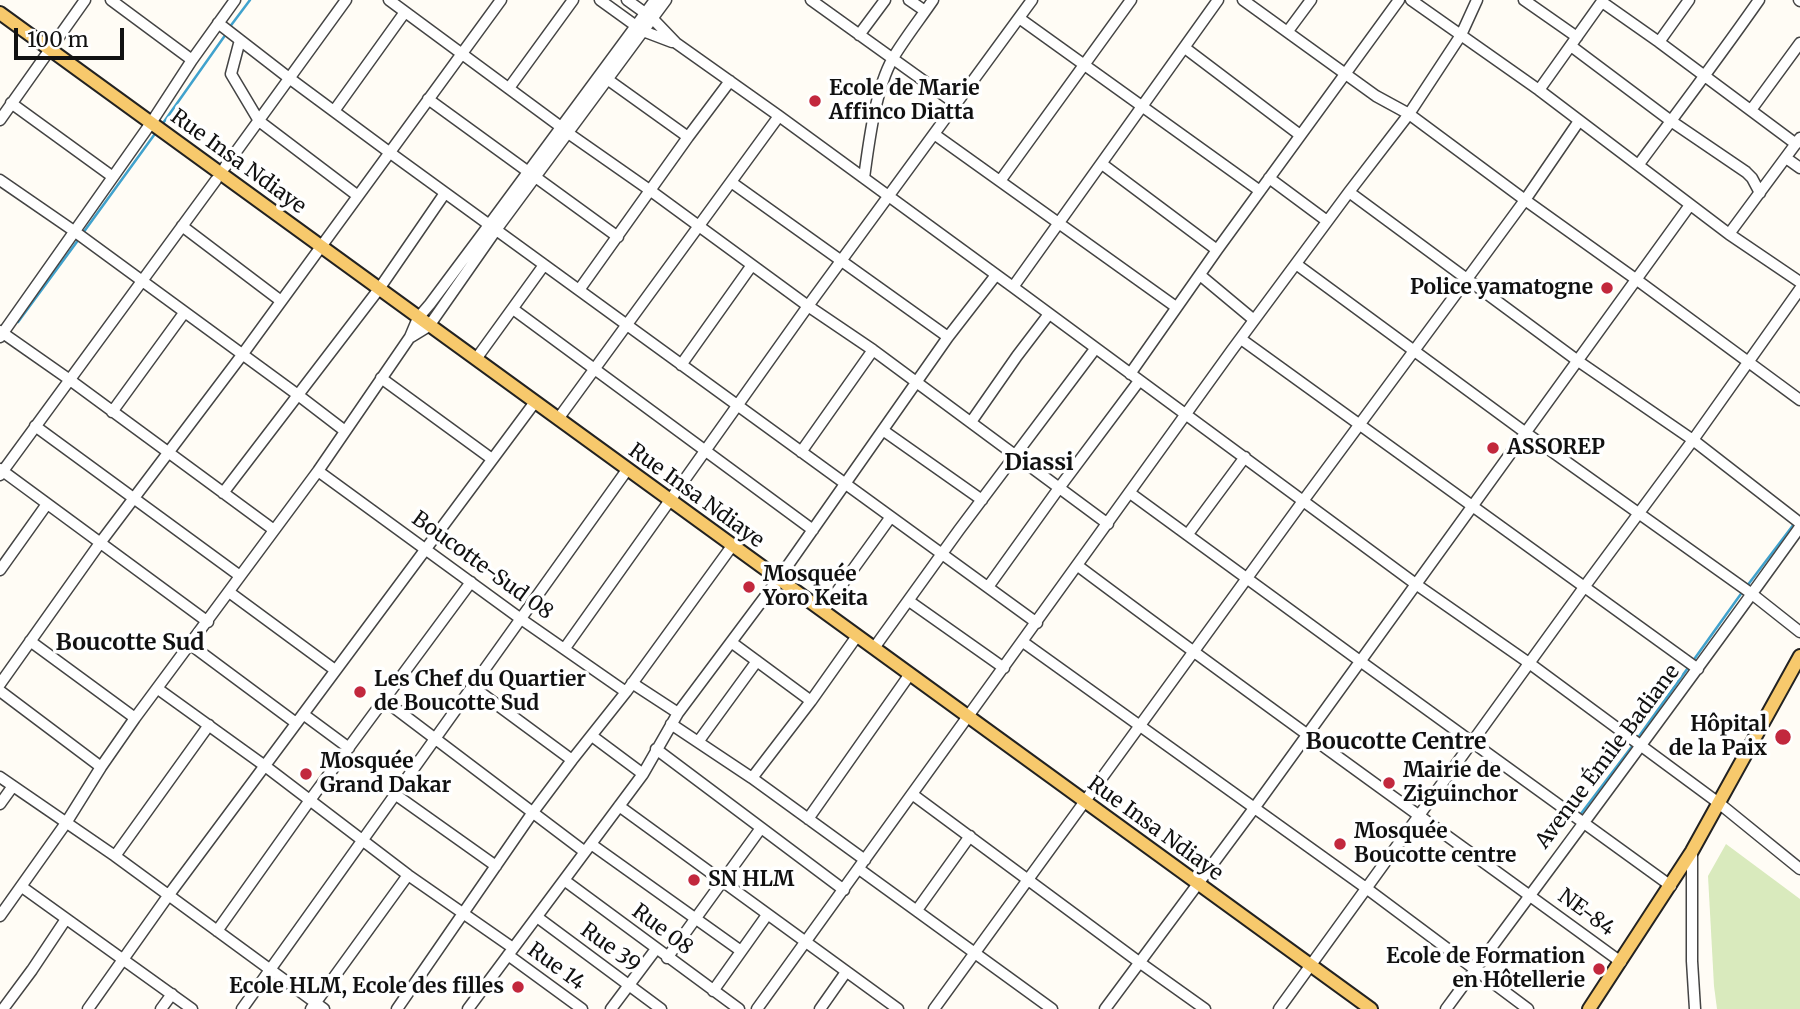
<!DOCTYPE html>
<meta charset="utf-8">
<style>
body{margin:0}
#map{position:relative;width:1800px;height:1009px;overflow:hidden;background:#fffcf5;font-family:Merriweather,serif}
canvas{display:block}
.scale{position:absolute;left:14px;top:28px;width:110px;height:32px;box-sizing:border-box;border:4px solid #111;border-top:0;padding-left:9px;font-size:21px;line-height:24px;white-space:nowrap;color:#111;-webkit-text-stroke:5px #fff;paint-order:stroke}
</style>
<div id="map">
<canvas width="1800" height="1009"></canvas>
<div class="scale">100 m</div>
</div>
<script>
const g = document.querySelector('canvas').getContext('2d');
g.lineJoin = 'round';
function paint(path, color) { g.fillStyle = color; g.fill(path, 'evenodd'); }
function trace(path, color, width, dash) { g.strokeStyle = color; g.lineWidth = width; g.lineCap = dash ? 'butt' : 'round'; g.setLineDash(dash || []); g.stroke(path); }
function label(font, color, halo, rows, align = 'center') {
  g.font = font + ' Merriweather,serif'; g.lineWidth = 7; g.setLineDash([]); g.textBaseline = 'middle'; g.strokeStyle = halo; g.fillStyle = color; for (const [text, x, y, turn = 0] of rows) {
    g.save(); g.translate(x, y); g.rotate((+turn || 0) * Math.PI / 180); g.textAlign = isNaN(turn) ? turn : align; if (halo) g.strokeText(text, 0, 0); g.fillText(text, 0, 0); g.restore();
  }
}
paint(new Path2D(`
 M1726,844L1800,899V1009H1717L1714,986L1708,876Z`), '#d9eabd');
trace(new Path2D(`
 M229,28L250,0
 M161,126L226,34
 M83,233L157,131
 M18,322L79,239
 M1747,586L1794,524
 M1637,739L1743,591
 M1580,815L1633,745`), '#40a2cd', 2.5);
const minor = new Path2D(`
 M111,0L192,60
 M389,0L561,127
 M600,0L643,31L672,42
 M627,0L652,18L676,43L779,116L1013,287L1417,585L1529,663L1720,804L1800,869
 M811,0L956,104
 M909,0L925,11
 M1243,0L1376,96L1409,114L1525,200L1637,280L1800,400
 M1411,0L1539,90L1729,234L1800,282
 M1524,0L1577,37
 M1799,0L1800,1
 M1602,2L1659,42L1796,144
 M1019,18L1260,191
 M218,23L289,78L389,152L1037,623
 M1288,31L1311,0
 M859,35L885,0
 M240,40L231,74L259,121L358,196
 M1659,42L1689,0
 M1571,46L1671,121L1746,172L1752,178L1760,193
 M1185,48L1300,135
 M607,79L688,137
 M509,88L573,0
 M1539,90L1603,0
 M428,99L618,237
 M11,103L113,177
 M1751,110L1800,43
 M334,111L405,12
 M0,120L85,0
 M568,133L651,191L808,306L873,350L1108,524
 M934,134L1176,307
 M1786,158L1800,168
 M1102,164L1217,250
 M1639,164C1679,110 1720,56 1759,0
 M225,167L346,0
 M864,178C869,142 875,90 893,58C905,38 920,19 933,0
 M1269,178L1327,221
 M0,180L74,231L298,395L345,431
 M1000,181L1131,0
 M731,182L948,337
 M1349,192L1578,361L1693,440L1800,523
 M182,226L281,301
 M1729,234L1800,138
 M1296,264L1526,433L1752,594L1800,632
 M1200,275L1254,320
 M1013,287L1218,0
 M579,290L688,137L730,81
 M513,309L813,530
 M0,331L70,380L274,530
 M0,337L151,123L192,60L235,0
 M411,337L429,326L496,230L666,0
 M1241,339L1698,669
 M476,359L544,265
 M681,365L752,265
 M1130,374L1217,250L1399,0
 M381,378L492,459
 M112,412L184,313
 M558,419L779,116
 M971,422L1017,356L1049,314
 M35,426L240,576
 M884,431L982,500
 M801,452L873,350
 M0,469L208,622
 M318,471L521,619L626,692
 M0,475L216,180
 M223,493L379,289L445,193
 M1130,493L1360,661L1671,886
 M1188,534L1245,457
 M1078,566C1257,700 1440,830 1621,962
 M0,570L47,504
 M988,587L1059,488L1139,381
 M229,592L335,670
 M909,601L1004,668
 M823,611L890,518
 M30,641L135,718
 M731,642L811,701
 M1023,642L1366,888L1528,1009
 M191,645L296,723
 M565,648L808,306L1032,0
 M874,648L959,530L1095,349
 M632,683L678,713
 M0,684L100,543L242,355L501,0
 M473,687L572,760
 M158,689L265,766L408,875L513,948
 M0,691L101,767
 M384,700L585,852
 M303,714L349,748
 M671,724L752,778L865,860
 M592,736L643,774
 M698,742L757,661
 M656,749L844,890
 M0,777L115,856L324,1009
 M752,778L811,701L857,636
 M912,794L1139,962L1205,1009
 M396,795L496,866
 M0,804L13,786
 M619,806L898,1009
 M808,819L910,674
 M591,844L741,951
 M1692,851V961L1695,1009
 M115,856L209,725
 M859,869L1052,1009
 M564,880L739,1009
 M22,887L192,1009
 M917,910L970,836
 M0,916L66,823L101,767L135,718L318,471L410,337L418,318L430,304L489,225L655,0
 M537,917L661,1009
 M217,931L310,800L471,582
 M508,955L582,1009
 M667,958L761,828
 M713,991L767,915
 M3,1009L32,970L66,919
 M88,1009L168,896L535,402
 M161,1009L172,994
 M242,1009L627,470
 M311,1009L408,875
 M397,1009L533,812L572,760L626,692L732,546
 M468,1009L643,774L678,713L779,578L948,337L996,275
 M611,1009L656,949
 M757,1009L1232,350L1349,192L1409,114L1461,35L1477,0
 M820,1009L846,972
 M934,1009L1303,501L1467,279L1525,200L1579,121
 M1105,1009L1255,807L1690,205
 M1279,1009L1585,586L1693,440L1800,289
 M1446,1009C1564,849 1684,689 1800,527`);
const major = new Path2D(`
 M0,13L1371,1009
 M1589,1009L1692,851L1800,656`);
trace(minor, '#444', 13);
trace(major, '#222', 16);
trace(minor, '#fff', 10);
trace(major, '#f7c96c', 12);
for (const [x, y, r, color] of [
 [815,101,7,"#c2283d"],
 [1607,288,7,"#c2283d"],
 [1493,448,7,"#c2283d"],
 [749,587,7,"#c2283d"],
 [360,692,7,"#c2283d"],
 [1783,737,9,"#c2283d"],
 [306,774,7,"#c2283d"],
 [1389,783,7,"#c2283d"],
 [1340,844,7,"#c2283d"],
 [694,880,7,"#c2283d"],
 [1599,969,7,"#c2283d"],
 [518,987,7,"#c2283d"]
]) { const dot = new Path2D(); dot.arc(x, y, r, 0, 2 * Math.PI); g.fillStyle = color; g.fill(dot); trace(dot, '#fff', 2.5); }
label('bold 21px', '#111', '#fff', [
 ["Ecole de Marie",829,89],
 ["Affinco Diatta",829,113],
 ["Police yamatogne",1593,288,"right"],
 ["ASSOREP",1507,448],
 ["Mosquée",763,575],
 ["Yoro Keita",763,599],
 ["Les Chef du Quartier",374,680],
 ["de Boucotte Sud",374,704],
 ["Hôpital",1767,725,"right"],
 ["de la Paix",1767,749,"right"],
 ["Mosquée",320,762],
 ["Grand Dakar",320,786],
 ["Mairie de",1403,771],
 ["Ziguinchor",1403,795],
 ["Mosquée",1354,832],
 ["Boucotte centre",1354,856],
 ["SN HLM",708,880],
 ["Ecole de Formation",1585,957,"right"],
 ["en Hôtellerie",1585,981,"right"],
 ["Ecole HLM, Ecole des filles",504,987,"right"]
], 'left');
label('21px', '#111', '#fff', [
 ["Rue Insa Ndiaye",238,162,36],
 ["Rue Insa Ndiaye",696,496,36],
 ["Boucotte-Sud 08",482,566,36],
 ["Avenue Émile Badiane",1608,757,-53],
 ["Rue Insa Ndiaye",1155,829,36],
 ["NE-84",1586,913,36],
 ["Rue 08",662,930,37],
 ["Rue 39",610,948,36],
 ["Rue 14",556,967,36]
]);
label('bold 23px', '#111', '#fff', [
 ["Diassi",1039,463],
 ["Boucotte Sud",130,643],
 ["Boucotte Centre",1396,742]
]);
</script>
